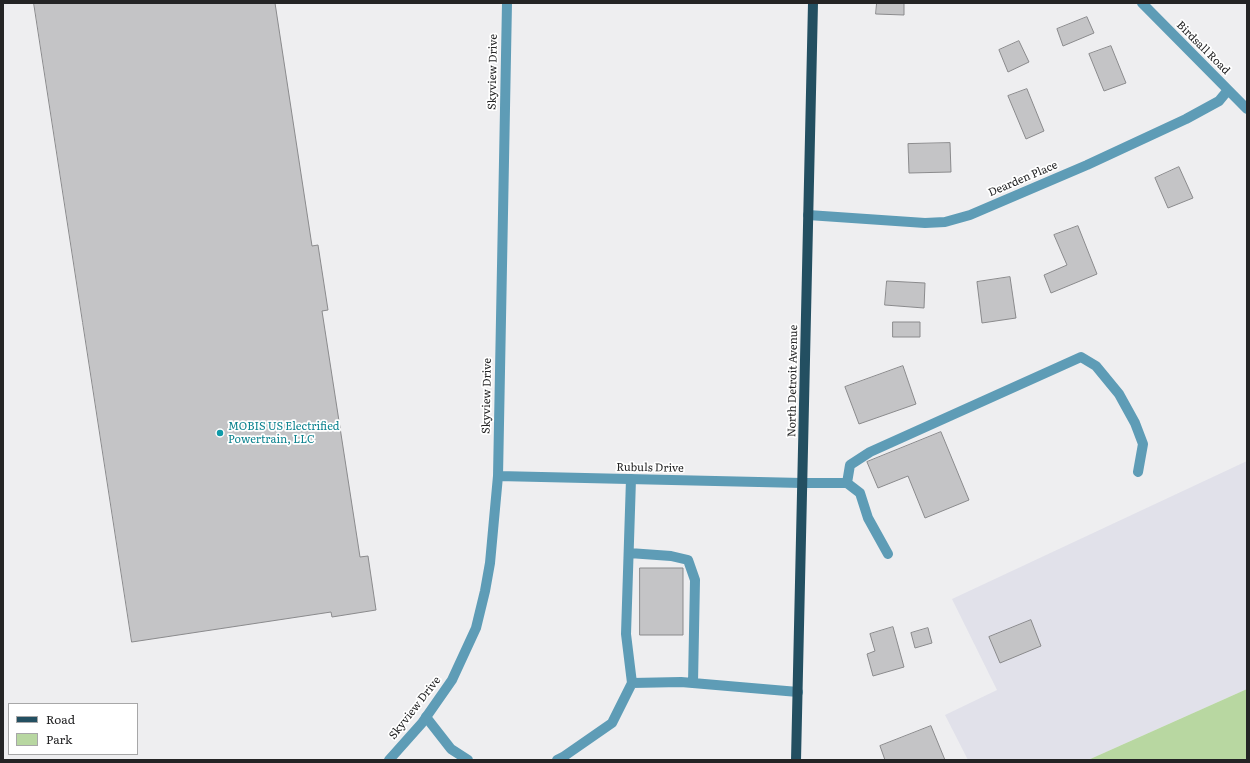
<!DOCTYPE html>
<style>
body{margin:0}
#map{position:relative;width:1250px;height:763px;overflow:hidden;background:#eeeef0;font-family:Literata,serif}
canvas{display:block}
.frame{position:absolute;inset:0;border:4px solid #242425;pointer-events:none}
.legend{position:absolute;left:8px;top:703px;width:130px;height:52px;box-sizing:border-box;background:#fff;border:1px solid #a7a7a8;margin:0;padding:5px 7px;list-style:none;font-size:12px;color:#242425}
.legend li{display:flex;align-items:center;gap:8px;height:20px}
.legend b{width:20px;border:1px solid #a7a7a8}
</style>
<div id="map">
<canvas width="1250" height="763"></canvas>
<div class="frame"></div>
<ul class="legend">
<li><b style="height:5px;background:#234f61"></b>Road</li>
<li><b style="height:11px;background:#b8d7a1"></b>Park</li>
</ul>
</div>
<script>
const g = document.querySelector('canvas').getContext('2d');
g.lineJoin = 'round';
function paint(path, color) { g.fillStyle = color; g.fill(path, 'evenodd'); }
function trace(path, color, width, dash) { g.strokeStyle = color; g.lineWidth = width; g.lineCap = dash ? 'butt' : 'round'; g.setLineDash(dash || []); g.stroke(path); }
function label(font, color, halo, rows, align = 'center') {
  g.font = font + ' Literata,serif'; g.lineWidth = 3.5; g.setLineDash([]); g.textBaseline = 'middle'; g.strokeStyle = halo; g.fillStyle = color; for (const [text, x, y, turn = 0] of rows) {
    g.save(); g.translate(x, y); g.rotate((+turn || 0) * Math.PI / 180); g.textAlign = isNaN(turn) ? turn : align; if (halo) g.strokeText(text, 0, 0); g.fillText(text, 0, 0); g.restore();
  }
}
paint(new Path2D(`
 M1247,461V689L1088,760H968L945,715L997,690L952,599Z`), '#e1e1ea');
paint(new Path2D(`
 M1247,689V760H1088Z`), '#b8d7a1');
const building = new Path2D(`
 M34,3H275L312,246L318,245L328,310L322,311L360,557L368,556L376,610L332,617L331,612L132,642Z
 M877,3H904V15L876,14Z
 M1087,17L1094,33L1063,46L1057,29Z
 M1019,41L1029,62L1008,72L999,50Z
 M1111,46L1126,83L1104,91L1089,54Z
 M1027,89L1044,131L1026,139L1008,96Z
 M950,143L951,172L909,173L908,144Z
 M1179,167L1193,198L1168,208L1155,178Z
 M1078,226L1097,274L1051,293L1044,275L1067,265L1054,235Z
 M1010,277L1016,318L982,323L977,282Z
 M887,281L925,283L924,308L885,305Z
 M893,322H920V337H893Z
 M903,366L916,404L859,424L845,387Z
 M941,432L969,500L925,518L908,476L878,488L867,462Z
 M640,568H683V635H640Z
 M1031,620L1041,646L1000,663L989,637Z
 M893,627L904,667L873,676L867,654L875,651L870,634Z
 M928,628L932,643L915,648L911,633Z
 M931,726L945,760H885L880,746Z`);
paint(building, '#c4c4c6');
trace(building, '#8a8a8c', 1);
trace(new Path2D(`
 M631,479L626,634L632,683
 M802,483H847L860,493L868,518L888,554
 M847,483L850,465L870,452L1081,357L1096,366L1119,394L1135,423L1143,444L1138,472
 M629,553L671,556L688,560L695,580L693,683
 M426,717L451,749L468,760
 M557,760L563,757L612,723L632,683L681,682L798,692`), '#5e9cb6', 10);
trace(new Path2D(`
 M1142,3L1247,109
 M808,215L925,223L945,222L970,215L1087,165L1186,119L1219,101L1228,90`), '#5e9cb6', 10);
trace(new Path2D(`
 M498,476L802,483
 M389,760L422,723L452,680L476,628L485,591L490,563L498,476L507,3`), '#5e9cb6', 10);
trace(new Path2D(`
 M796,760L813,3`), '#234f61', 10);
for (const [x, y, r, color] of [
 [220,433,4,"#0f9aa8"]
]) { const dot = new Path2D(); dot.arc(x, y, r, 0, 2 * Math.PI); g.fillStyle = color; g.fill(dot); trace(dot, '#fff', 1.5); }
label('11px', '#242425', '#fff', [
 ["Birdsall Road",1203,48,45],
 ["Skyview Drive",493,72,-89],
 ["Dearden Place",1023,179,-23],
 ["North Detroit Avenue",793,381,-89],
 ["Skyview Drive",487,396,-89],
 ["Rubuls Drive",650,468,1],
 ["Skyview Drive",415,708,-52]
]);
label('11px', '#0d838f', '#fff', [
 ["MOBIS US Electrified",228,427],
 ["Powertrain, LLC",228,440]
], 'left');
</script>
